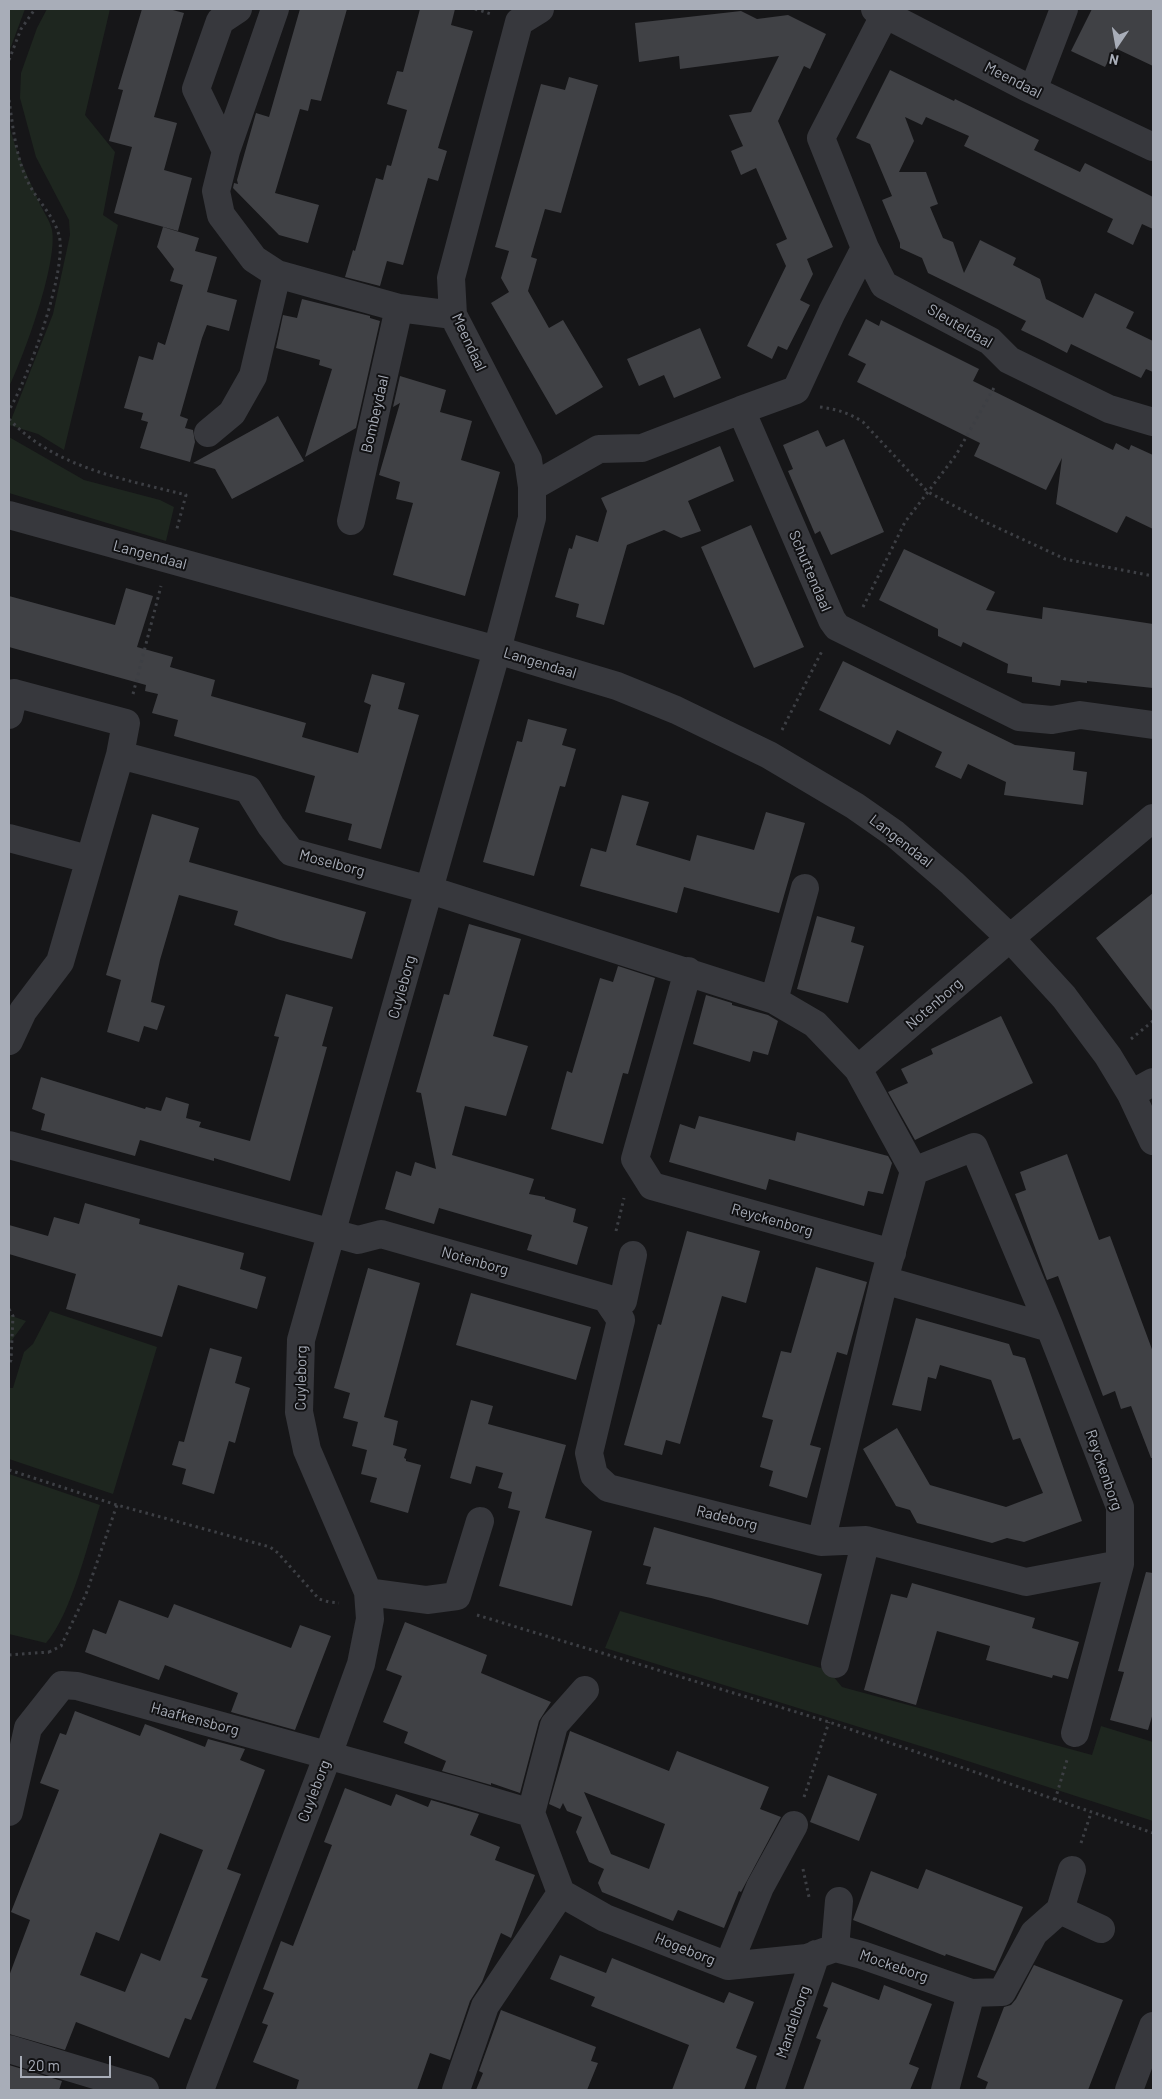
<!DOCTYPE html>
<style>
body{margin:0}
#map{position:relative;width:1162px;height:2099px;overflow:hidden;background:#161618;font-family:Barlow,sans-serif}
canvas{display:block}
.frame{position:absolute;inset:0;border:10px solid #a8adb8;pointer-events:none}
.north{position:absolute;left:1092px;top:20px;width:50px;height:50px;-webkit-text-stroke:4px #111113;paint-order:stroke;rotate:192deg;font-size:14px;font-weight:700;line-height:20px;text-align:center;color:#a8adb8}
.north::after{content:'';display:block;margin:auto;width:18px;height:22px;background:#a8adb8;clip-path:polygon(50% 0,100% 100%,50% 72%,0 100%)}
.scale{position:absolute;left:20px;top:2056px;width:91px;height:22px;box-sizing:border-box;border:2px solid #a8adb8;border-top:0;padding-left:6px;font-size:15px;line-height:18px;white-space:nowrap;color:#a8adb8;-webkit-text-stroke:4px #111113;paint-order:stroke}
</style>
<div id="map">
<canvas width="1162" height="2099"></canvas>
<div class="frame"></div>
<div class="north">N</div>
<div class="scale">20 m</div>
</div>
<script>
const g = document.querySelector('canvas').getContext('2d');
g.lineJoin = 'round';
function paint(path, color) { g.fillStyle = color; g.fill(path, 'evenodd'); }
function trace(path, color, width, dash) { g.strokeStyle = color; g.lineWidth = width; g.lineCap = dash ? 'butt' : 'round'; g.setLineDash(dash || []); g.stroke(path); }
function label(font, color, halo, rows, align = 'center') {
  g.font = font + ' Barlow,sans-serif'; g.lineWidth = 4; g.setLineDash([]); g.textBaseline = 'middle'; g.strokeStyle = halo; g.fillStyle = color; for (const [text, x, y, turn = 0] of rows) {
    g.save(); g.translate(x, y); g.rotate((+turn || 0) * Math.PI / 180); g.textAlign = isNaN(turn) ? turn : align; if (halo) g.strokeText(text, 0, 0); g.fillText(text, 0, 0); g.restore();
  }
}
paint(new Path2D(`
 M9,9H25L9,52Z
 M47,9H110L85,115L115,152L103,215L118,225L64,450L38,434L9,425L53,314L70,235L69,220L36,157L20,98L21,73L37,28Z
 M9,124C15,151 28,177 39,202C43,211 50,221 52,230C58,263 24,356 9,387Z
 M9,437L84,480L160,500L174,507L166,541L9,493Z
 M50,1311L157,1347L113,1494L9,1459V1388H13L24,1352L33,1344Z
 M9,1315L26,1321L9,1344Z
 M9,1474L100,1505C88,1543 71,1615 46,1643L9,1634Z
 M620,1611L828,1670L842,1687L1092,1755L1101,1726L1153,1742V1821L946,1754L605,1648Z`), '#1e261f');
paint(new Path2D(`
 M142,9H169L184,13L154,117L177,123L164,170L192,178L178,231L114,213L132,147L109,141L123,90L118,89Z
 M300,9H347L321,101L311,99L308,111L300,109L275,193L319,205L308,243L279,235L233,188L234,183L238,184L237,180L256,113L269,117Z
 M420,9H455L451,25L473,31L438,148L447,151L438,181L428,178L403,265L387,261L380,286L345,277L353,250L355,251L376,178L383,180L387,165L391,166L407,110L387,104L397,71L403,72Z
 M1092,9H1153V66L1115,48L1105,67L1071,51Z
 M741,11L757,19L788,15L826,34L810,69L804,66L778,121L833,247L807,259L813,274L800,300L810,305L787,350L778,346L772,359L747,346L786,266L776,244L787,239L756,168L741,175L731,151L743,146L729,115L751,112L779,56L680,69L679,56L639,62L635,23Z
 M890,70L954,101L955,99L1039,140L1034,150L1080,172L1085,163L1153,197V229L1142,224L1133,245L1107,232L1113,219L964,146L969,136L926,117L922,125L905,117L914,141L899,172H926L938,204L930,207L943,238L953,242L964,273L980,240L1016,258L1013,265L1040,279L1046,299L1083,318L1095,293L1134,312L1126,328L1153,341V372L1146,369L1141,378L1071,344L1067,353L1044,341L1021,330L1026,321L928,273L922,258L900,248V243L882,200L892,196L870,144L856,138Z
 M569,77L598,85L561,213L545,209L531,257L537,259L528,291L549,328L563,320L603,387L556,415L491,303L509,292L501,278L509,251L495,247L541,84L565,90Z
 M163,227L199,238L195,251L217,257L207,292L237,300L229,331L207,325L202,338L180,416L188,419L185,428L193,430L195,442L190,462L140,448L148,422L141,420L143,413L124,408L139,356L153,360L158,342L165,345L183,285L170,281L174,269L157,247Z
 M302,299L370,316V318L380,321L356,428L305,457L332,369L319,365L320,360L276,348L283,315L297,318Z
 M866,319L879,326L881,320L979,369L973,381L1113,450L1116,443L1129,450L1131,445L1153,455V529L1126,516L1117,533L1056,504L1062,458L1046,490L974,456L980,443L857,382L866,364L848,355Z
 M700,328L721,378L674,398L664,375L639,386L627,359Z
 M400,376L446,390L440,412L472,421L461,460L500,472L465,596L393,575L413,503L396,499L400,482L379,475L400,403L393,407Z
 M278,416L304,461L232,499L215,469L193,463Z
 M818,430L826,447L844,439L884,532L831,555L820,531L815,534L788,471L793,469L783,445Z
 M720,446L734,481L688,501L701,531L681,538L664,530L627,545L604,625L576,617L579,604L555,597L569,548L572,549L576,535L598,542L607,511L601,498Z
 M751,525L804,647L754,668L701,547Z
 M904,549L995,592L986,610L1042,619L1043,607L1153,624V688L1087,681V683L1061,680L1060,686L1032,682V677L1007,673L1008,664L963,642L961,647L938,636V629L879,600Z
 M126,588L153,596L137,647L173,657L170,667L215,680L211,696L306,723L302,737L358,753L371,705L364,702L372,674L405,683L398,709L419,715L381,849L348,840L352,824L305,812L315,776L174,736L178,720L152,713L158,694L145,691L146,685L9,647V596L115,625Z
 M843,661L1015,745L1075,752L1073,770L1087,772L1083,805L1004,795L1006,782L968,764L961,779L935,767L942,752L897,730L890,745L819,710Z
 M528,719L567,729L562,745L576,749L565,787L560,786L534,876L483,862L517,741L522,742Z
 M622,795L649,802L636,845L690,861L697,835L754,850L766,812L805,823L779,913L684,887L677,913L580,886L591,848L606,852Z
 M152,814L199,828L189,862L366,912L352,959L280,940L234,925L238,911L179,895L160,960L151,1002L165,1006L157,1030L144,1026L139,1042L107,1032L121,980L106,975Z
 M1153,893V1012L1096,938Z
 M817,916L855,927L851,942L864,946L848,1003L797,989Z
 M469,924L521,939L493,1036L528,1046L506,1116L465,1106L452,1155L534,1179L529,1194L545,1197V1199L576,1209L573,1222L588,1227L577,1265L527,1250L532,1235L439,1208L434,1224L385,1209L396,1171L411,1176L415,1162L436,1169L421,1093L416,1092L444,994L449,995Z
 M618,966L655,978L628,1074L623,1073L603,1144L551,1129L567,1071L572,1073L600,978L613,982Z
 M286,994L333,1007L322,1046L327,1047L290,1181L214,1158V1161L140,1140L135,1156L41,1130L45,1114L32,1109L41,1077L145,1109L146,1107L161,1111L166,1097L189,1104L186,1118L201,1122L199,1127L250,1141L279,1037L274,1036Z
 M706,995L732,1003V1005L768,1015L778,1021L768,1055L753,1051L750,1062L693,1044Z
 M1001,1016L1033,1083L915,1140L888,1092L908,1083L901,1069L933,1054L931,1049Z
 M699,1116L795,1141L797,1132L888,1156L892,1163L883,1194L868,1191L864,1206L769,1179L766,1190L669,1162L680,1124L695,1129Z
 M1067,1154L1099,1240L1110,1236L1153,1352V1458H1151L1131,1406L1121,1409L1115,1391L1103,1396L1058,1276L1047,1280L1015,1194L1026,1190L1020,1172Z
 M85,1203L140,1219L139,1224L244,1253L240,1269L266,1277L257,1309L178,1285L162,1337L66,1309L76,1274L9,1254V1225L48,1236L54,1217L79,1224Z
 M687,1231L760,1251L746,1303L722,1296L680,1444L666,1440L662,1455L624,1445L658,1324L661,1325Z
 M816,1267L867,1282L847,1355L837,1352L810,1445L821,1448L807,1498L769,1486L773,1471L760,1467L773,1420L762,1417L781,1351L791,1353Z
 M368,1268L420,1283L384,1417L398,1421L393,1445L407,1449L404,1458L406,1459V1461L421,1465L408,1513L370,1502L377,1478L361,1474L367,1450L352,1446L358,1422L343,1418L350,1393L334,1388Z
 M471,1293L591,1327L576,1380L456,1345Z
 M916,1318L1009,1344L1013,1355L1025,1358L1082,1521L1024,1542L1007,1538L992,1543L917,1523L910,1510L896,1506L863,1449L897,1428L930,1485L1006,1507L1043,1493L1020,1438L1013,1440L991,1380L940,1365L936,1379L928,1377L921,1411L892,1405Z
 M210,1348L242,1357L235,1383L250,1388L235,1443L229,1441L214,1494L182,1484L186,1469L172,1465L179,1441L184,1442Z
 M471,1400L493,1406L488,1424L566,1445L545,1518L592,1531L572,1606L499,1586L520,1511L508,1508L512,1492L498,1488L503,1473L476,1466L471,1484L450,1478Z
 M654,1527L822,1574L808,1625L711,1598L646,1584L651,1567L643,1565Z
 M1146,1572L1153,1573V1713L1148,1730L1110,1720L1124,1672L1118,1671Z
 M912,1583L1035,1618L1032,1628L1079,1642L1068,1679L1053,1675L1052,1678L986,1660L990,1646L937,1631L916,1705L864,1690L891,1594L907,1598Z
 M119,1600L168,1618L174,1604L291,1648L300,1625L331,1636L295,1730L231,1712L238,1693L165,1665L159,1680L85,1652L93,1629L106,1634Z
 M405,1622L487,1655L481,1673L551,1702L539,1721L520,1793L491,1783V1785L442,1771L446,1761L404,1743L408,1732L383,1722L402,1676L386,1670Z
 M75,1711L140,1736L145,1724L205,1747L208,1739L245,1749L240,1760L265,1770L227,1869L241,1874L201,1977L208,1979L191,2020L185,2018L169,2058L76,2022L65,2050L9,2034V1976L30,1920L11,1912L59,1790L40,1783L60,1733L66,1735ZM160,1833L203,1850L160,1961L141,1953L125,1992L80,1975L96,1932L119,1941Z
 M570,1731L669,1771L677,1751L769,1787L760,1809L781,1817L741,1892L739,1891L724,1928L678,1910L673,1921L602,1892L598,1883L604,1869L589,1862L576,1832L582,1817L567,1811L563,1803L560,1809L549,1804ZM584,1792L665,1824L649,1869L611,1854Z
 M828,1775L877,1794L859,1841L810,1822Z
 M345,1788L391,1806L396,1794L428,1807L431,1800L479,1814L470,1835L500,1847L495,1860L535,1875L511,1938L501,1933L482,1982L470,2001L450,2060L430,2053L417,2090H296L299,2080L253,2062L268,2025L262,2023L274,1993L263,1989L281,1941L293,1946L332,1845L324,1842Z
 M926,1869L1023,1907L995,1971L946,1954L945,1956L853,1920L871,1871L918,1889Z
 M560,1955L606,1973L612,1958L724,2003L729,1992L754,2002L736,2048L757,2056L744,2090H672L689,2045L591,2006L595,1997L550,1979Z
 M1034,1965L1123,2000L1088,2090H985L988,2082L977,2077L1004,2007L1011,2005L1016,1999Z
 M832,1982L879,2000L884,1985L932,2004L909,2064L919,2068L910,2090H803L821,2040L816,2038L828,2008L823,2006Z
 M501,2010L596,2047L591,2061L598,2063L587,2090H476L483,2073L479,2071Z
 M9,2065L62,2081L59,2090H9Z`), '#404145');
trace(new Path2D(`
 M475,9L491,14
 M9,60L21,29L35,9
 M9,100C13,127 16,158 28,182C37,201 53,214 59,235C68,269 28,379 9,410
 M820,407C836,409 849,413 863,422L928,492L981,520L1065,559L1153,576
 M9,419C55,468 124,479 186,495L176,532
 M863,607L905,522L956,455L995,386
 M133,694L161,586
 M782,730L822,651
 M1131,1039L1153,1021
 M616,1231L624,1198
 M9,1309L13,1316L11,1360L9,1364
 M9,1470L117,1505L270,1547L278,1553L319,1599L329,1602L339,1603
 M477,1615L829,1722L1153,1833
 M49,1652L61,1646L86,1594L117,1505
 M9,1655L49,1652L50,1654
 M804,1797L829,1722
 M1055,1800L1067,1760
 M1081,1843L1091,1813
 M803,1869L809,1897`), '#3d3f44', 3, [2.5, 4]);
trace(new Path2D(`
 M275,9L226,151L216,191L221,215L254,259L277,274L399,308L453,315
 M875,9L1026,87L1153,147
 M885,14L821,138L865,248L884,285L990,341L1009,360L1109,409L1153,422
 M1033,90L1064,9
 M226,151L196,89L220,21L238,9
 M741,410L796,390L832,312L865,248
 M208,433L232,413L253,376L277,274
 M532,487L599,449L642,448L741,410L832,620L837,627L1019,717L1052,720L1080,715L1153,725
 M9,515L497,650L617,686L676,710L769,755L855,806L895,834L952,883L1010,938L1064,997L1108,1056L1131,1094L1153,1141
 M351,521L399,308
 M9,715L14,693L126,723L120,755L60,962L23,1011L9,1041
 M120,755L248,789L271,826L291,852L430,890L774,1000L815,1024L858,1069L914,1171
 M9,838L88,859
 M688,971L635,1159L652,1186L892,1253
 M774,1000L805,888
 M858,1069L1010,938L1153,818
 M1131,1094L1153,1082
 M9,1145L358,1240L381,1234L606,1298L621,1320L589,1453L594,1475L608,1488L821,1542L866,1540L1026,1582L1120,1564
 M884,1280L1050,1328
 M614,1308L623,1301L633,1255
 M821,1542L884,1280L914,1171L974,1147L1050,1328L1120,1507V1564L1075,1733
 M368,1592L427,1600L457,1596L480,1521
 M835,1664L866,1540
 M9,1812L28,1728L62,1685L77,1686L457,1791L531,1813L561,1893L605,1918L728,1966L807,1958L835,1948L862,1955L971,1993L1002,1992L1034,1933L1060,1910L1072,1870
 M531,1813L554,1725L585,1690
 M1060,1910L1101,1929
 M835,1948L839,1901
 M728,1966L760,1887L794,1825
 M9,2049L145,2090
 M200,2090L328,1755L361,1664L370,1619L368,1592L307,1450L299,1412L301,1340L497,650L532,518V487L528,460L453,315L451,278L519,22L540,9
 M456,2090L485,2006L561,1893
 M770,2090L816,1954
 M945,2090L971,1993
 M1129,2090L1153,2026`), '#37383d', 28);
label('15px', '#a8adb8', '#111113', [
 ["Meendaal",1013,80,27],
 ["Sleuteldaal",960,326,30],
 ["Meendaal",469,342,65],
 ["Bombeydaal",375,414,-77],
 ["Langendaal",150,555,15],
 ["Schuttendaal",810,571,67],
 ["Langendaal",540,663,17],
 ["Langendaal",901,841,38],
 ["Moselborg",332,863,15],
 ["Cuyleborg",402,987,-74],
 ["Notenborg",934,1004,-41],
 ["Reyckenborg",772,1220,16],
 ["Notenborg",475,1261,16],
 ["Cuyleborg",301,1378,-89],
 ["Reyckenborg",1104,1470,71],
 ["Radeborg",727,1518,14],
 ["Haafkensborg",195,1719,15],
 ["Cuyleborg",314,1791,-69],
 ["Hogeborg",685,1949,22],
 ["Mockeborg",894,1966,19],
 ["Mandelborg",793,2022,-71]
]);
</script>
